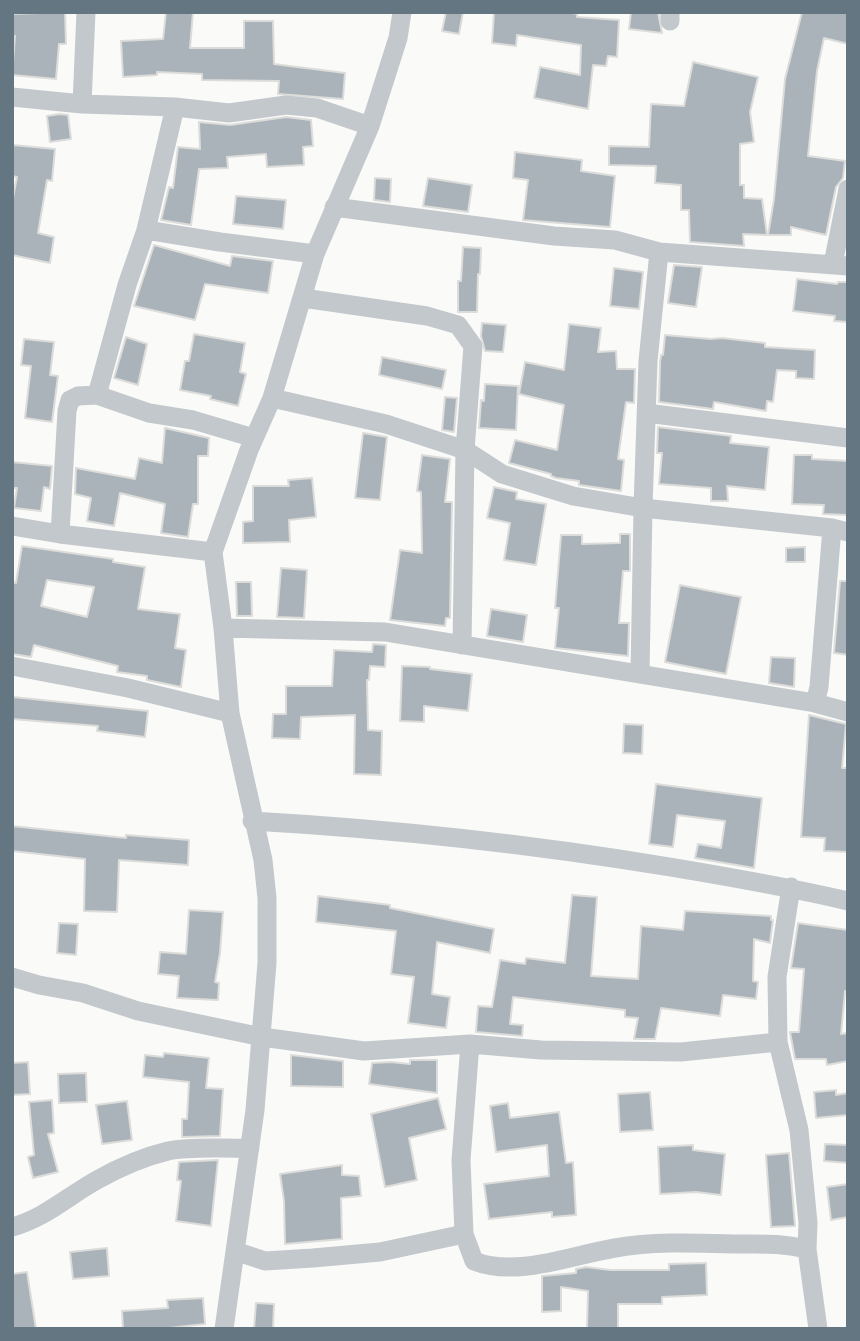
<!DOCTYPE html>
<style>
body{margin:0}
#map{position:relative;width:860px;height:1341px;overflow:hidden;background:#fafaf8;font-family:"DM Sans",sans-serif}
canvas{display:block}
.frame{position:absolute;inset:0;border:14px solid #657683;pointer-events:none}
</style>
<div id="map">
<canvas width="860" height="1341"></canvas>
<div class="frame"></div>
</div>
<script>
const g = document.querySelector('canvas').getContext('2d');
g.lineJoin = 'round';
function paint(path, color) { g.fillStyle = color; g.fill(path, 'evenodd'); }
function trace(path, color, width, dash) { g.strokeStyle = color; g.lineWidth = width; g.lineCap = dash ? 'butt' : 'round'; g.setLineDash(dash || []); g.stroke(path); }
const building = new Path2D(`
 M65,12L66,44H59L56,79L12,75L15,36H12V14Z
 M166,12H193L190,48H244V21H273L274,64L345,73L343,99L278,94L279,81L202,80V74L157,72V75L123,77L121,41L163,39Z
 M446,12H463L459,34L442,31Z
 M494,12H568L577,14V17L619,20L617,57L608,56L606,66L593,65L588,109L534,98L540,67L580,75L581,45L517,35L516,46L492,43Z
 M631,12H658L662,33L629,29Z
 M802,12H848V44L824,38L817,71L808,156L845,161L843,178L836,187L826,235L791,227V235H768L774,199L785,79Z
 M693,62L758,77L750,112L754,142L740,144V185H744V198L762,199L767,235L743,234L744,246L690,242L689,210H681V185L655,183L656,166L609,165V146L649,147L651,104L684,106Z
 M60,114L68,115L71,139L50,142L47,116Z
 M286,117L311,120L313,146L303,147L304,165L267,167L266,154L227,157L228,168L199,169L191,225L161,220L169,187L173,188L178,147L200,149L199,122L230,125Z
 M13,145L55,149L52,181L47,180L38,233L54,237L50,263L12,255V203L17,177L12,176Z
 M515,152L582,160L581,171L615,176L610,227L523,220L528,180L513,178Z
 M375,178L391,179L390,202L374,200Z
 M428,178L472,185L468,212L423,206Z
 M236,196L286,200L283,229L233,224Z
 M154,245L230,266L232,256L273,261L268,293L205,284L195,320L134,306Z
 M463,247L481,248L480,274H478L477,312H458V281H461Z
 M674,265L702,267L696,307L668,303Z
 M614,268L643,272L639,309L610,306Z
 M797,279L837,284L838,282H848V322L834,321L835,316L793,311Z
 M482,323L506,325L503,352L485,351L481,336Z
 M569,324L601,328L598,352L616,351L617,369H635L634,403L626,402L618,459L624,460L621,491L579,485V481L556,478L551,476V474L509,463L515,440L557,450L564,405L519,394L525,362L564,370Z
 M194,334L245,343L240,372L246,374L238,406L210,399L211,396L180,390L185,361H189Z
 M665,335L711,339L722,338L765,343V347L815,350L814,379L796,378V371L777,370L773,402L767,401L766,411L714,402L713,409L659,402L660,362L661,355H663Z
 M126,337L147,344L138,385L114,378Z
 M24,339L54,342L50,375L58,376L52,422L25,418L31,366L21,365Z
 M382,357L446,370L442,389L379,375Z
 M485,384L518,386L516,430L479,428L481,400L484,401Z
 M445,397L457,398L454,432L442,430Z
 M658,427L731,436L730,443L769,447L765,490L727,486L728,501H711V488L659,484L662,453H657Z
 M165,428L209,438L208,456H198V504H193L188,537L161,533L165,504L120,493L114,526L87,521L91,498L75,494L76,468L135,479L139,458L162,463Z
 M363,433L387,437L380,500L355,498Z
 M422,455L450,459L445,502H452L450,618H446L445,626L390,620L400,550L422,553L421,492L417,491Z
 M794,455H812V459L848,461V515L823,514L824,505L792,504Z
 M12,462L52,466L50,489L44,487L41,511L14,508L17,488H12Z
 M312,478L316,517L289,520L290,542L243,543V522L253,521V486H289L288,480Z
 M494,487L517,492L516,499L546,504L536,565L504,560L510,523L487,518Z
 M620,534H630V571H623L619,623H629L628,656L555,648L559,608H555L561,535H582V544L620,543Z
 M22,546L113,559V562L145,567L138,609L180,614L175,648L186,650L181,687L147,680V676L117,672L118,666L34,645L31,657L12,654V582L16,583ZM47,580L94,587L87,617L41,606Z
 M805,547V562H786V548Z
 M281,568L307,570L304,618L277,617Z
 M840,581H848V655L834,653Z
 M236,582H251L252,616H237Z
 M680,585L741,597L726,674L665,662Z
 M491,609L527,615L523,642L487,636Z
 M373,644L386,645L385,667L370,666L369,680H367L368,730L382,731L381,775L354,774L355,715L301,717L300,739L272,738L273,714H286V686H332L334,650L372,652Z
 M771,657L795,658L794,687L769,683Z
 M402,666L430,667V669L472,674L468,711L424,706V722L400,721Z
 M13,697L148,711L145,737L97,731L98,726L12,719Z
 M809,715L846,724L842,768H848V852L824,851L825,838L801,837Z
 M624,724L643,725L642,754L623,753Z
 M656,784L762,798L754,868L695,858L698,844L721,848L725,821L677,815L673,847L649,844Z
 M12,826L126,838V835L189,840L188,865L119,860L117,912L84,911L85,859L12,851Z
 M572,895L597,897L591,976L638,979L641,926L683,930L685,911L771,916V920H773L770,943L754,939L753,981L758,982L756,999L723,995L720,1016L661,1008L655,1039H634L638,1018L625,1017V1010L513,997L510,1024L523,1025L522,1036L476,1032L478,1006L492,1007L500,960L525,964L526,958L565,963Z
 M318,896L390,905V908L494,929L490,953L437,942L432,994L450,997L446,1028L408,1023L414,977L391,974L396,931L316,922Z
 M189,910L223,912L220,953L215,982L219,983L218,1000L177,998L179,976L158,974L160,952L186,954Z
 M59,923L78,924L76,955L57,953Z
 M798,923L848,930V991H845L841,1034L848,1033V1061L827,1065L826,1059H795L790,1032H799L804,969L791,968Z
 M164,1053L209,1058L206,1088L223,1089L220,1136L182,1137V1119H187L189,1082L143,1077L145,1055L163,1057Z
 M291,1055L343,1061V1087L291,1086Z
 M410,1060H437V1093L369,1084L372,1063L391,1062L410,1064Z
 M28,1062L30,1094L12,1095V1063Z
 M86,1073L87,1102L59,1103L58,1074Z
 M836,1090V1095L848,1093V1115L816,1118L814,1092Z
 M650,1092L653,1130L620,1132L618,1094Z
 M438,1098L446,1129L409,1138L417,1180L385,1187L371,1114Z
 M52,1100L54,1133L48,1134L58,1172L33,1178L28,1157L34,1155L29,1102Z
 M127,1101L132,1140L102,1144L96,1105Z
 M508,1103L510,1118L559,1112L566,1163L573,1162L576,1215L552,1217V1212L489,1219L484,1184L549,1176L547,1145L496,1152L490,1106Z
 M825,1144L848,1145V1163L824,1161Z
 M693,1145V1150L725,1154L721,1195L696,1192L660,1194L658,1147Z
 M789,1153L795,1226L771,1227L766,1155Z
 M218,1160L211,1226L176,1221L181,1181L177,1180L179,1162Z
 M342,1165V1175L359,1176L361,1196L341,1198L342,1239L285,1244L284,1201L280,1174Z
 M848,1184V1217L831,1220L827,1187Z
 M107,1248L109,1276L73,1279L70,1252Z
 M706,1263L707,1295L662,1297V1304H618V1329H587L588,1291L561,1287V1311L542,1312V1276L576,1273V1269L586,1267L610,1270H669V1264Z
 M27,1272L36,1329H12V1274Z
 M203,1298L205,1324L160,1329H123L122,1311L168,1308L167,1300Z
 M256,1303L274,1304L273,1329H254Z`);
paint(building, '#aab3b9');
trace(building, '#dcdcda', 2);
trace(new Path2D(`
 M670,12V21
 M12,97L82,104L175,107L229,113L286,105L317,108L370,126
 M82,104L86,12
 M175,107L146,230L220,242L315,254
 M334,207L554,236L615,240L659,252L848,266
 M833,264L848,189
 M303,298L427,316L458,325L473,346L465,450L462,645
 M97,395L149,413L193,420L254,438
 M272,398L386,424L465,450L502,474L573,496L643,508L832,528L848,532
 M646,413L848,438
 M12,526L60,534L67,411L70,400L78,396L97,395L127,285L146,230
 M60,534L213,552
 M223,628L385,632L815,703L819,687L832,528
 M12,666L128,688L230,713
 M640,674L643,508L648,361L659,252
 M815,703L848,712
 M252,821C392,829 531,844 670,867C730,877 789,887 848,901
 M791,887L777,977L778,1042L799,1130L808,1223L807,1249L818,1329
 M12,977L39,985L83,993L138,1011L262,1037L364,1051L470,1044L541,1050L681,1052L778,1042
 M470,1044L461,1160L464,1234L474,1261C516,1278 572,1255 615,1248C656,1241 697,1243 738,1244C765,1244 780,1243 807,1249
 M12,1227C45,1218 68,1196 97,1180C120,1167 143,1157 168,1151C193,1146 224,1149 250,1148
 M235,1251L265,1261L313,1258L380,1252L464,1234
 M224,1329L255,1110L267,963V898L263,860L230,713L223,628L213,552L249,450L272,398L315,254L370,126L398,38L402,12`), '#c3c8cc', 19);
</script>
